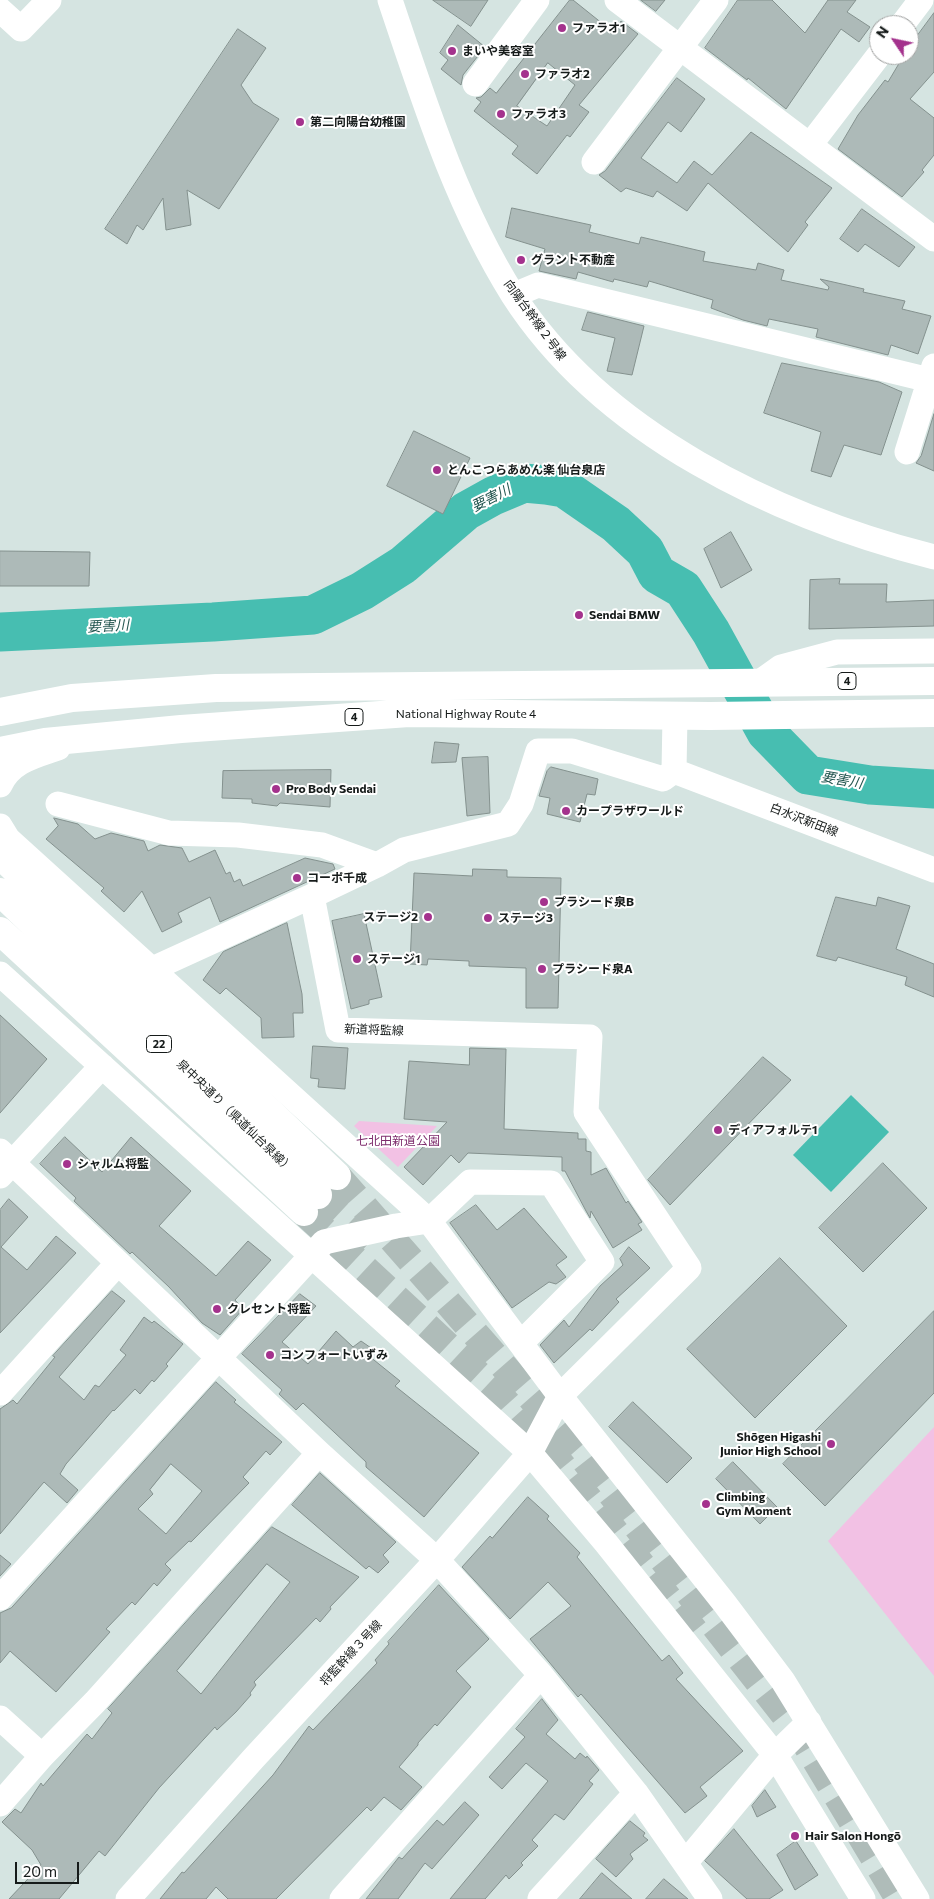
<!DOCTYPE html>
<meta charset="utf-8">
<style>
body{margin:0}
#map{position:relative;width:934px;height:1899px;overflow:hidden;background:#d5e4e1;font-family:Commissioner,sans-serif}
canvas{display:block}
.north{position:absolute;left:869px;top:15px;width:50px;height:50px;box-sizing:border-box;background:#fff;border:1px solid #a2a4a3;border-radius:50%;rotate:304deg;font-size:14px;font-weight:700;line-height:20px;text-align:center;color:#161b1a}
.north::after{content:'';display:block;margin:auto;width:18px;height:22px;background:#a4328d;clip-path:polygon(50% 0,100% 100%,50% 72%,0 100%)}
.scale{position:absolute;left:15px;top:1862px;width:64px;height:22px;box-sizing:border-box;border:2px solid #161b1a;border-top:0;padding-left:6px;font-size:15px;line-height:18px;white-space:nowrap;color:#161b1a;-webkit-text-stroke:4px #fff;paint-order:stroke}
</style>
<div id="map">
<canvas width="934" height="1899"></canvas>
<div class="north">N</div>
<div class="scale">20 m</div>
</div>
<script>
const g = document.querySelector('canvas').getContext('2d');
g.lineJoin = 'round';
function paint(path, color) { g.fillStyle = color; g.fill(path, 'evenodd'); }
function trace(path, color, width, dash) { g.strokeStyle = color; g.lineWidth = width; g.lineCap = dash ? 'butt' : 'round'; g.setLineDash(dash || []); g.stroke(path); }
function label(font, color, halo, rows, align = 'center') {
  g.font = font + ' Commissioner,"Noto Sans JP",sans-serif'; g.lineWidth = 4; g.setLineDash([]); g.textBaseline = 'middle'; g.strokeStyle = halo; g.fillStyle = color; for (const [text, x, y, turn = 0] of rows) {
    g.save(); g.translate(x, y); g.rotate((+turn || 0) * Math.PI / 180); g.textAlign = isNaN(turn) ? turn : align; if (halo) g.strokeText(text, 0, 0); g.fillText(text, 0, 0); g.restore();
  }
}
paint(new Path2D(`
 M359,1121L437,1126L398,1167L354,1126Z
 M934,1427V1676L828,1541Z`), '#f2c1e4');
paint(new Path2D(`
 M851,1095L889,1132L831,1192L793,1155Z`), '#47beb1');
trace(new Path2D(`
 M0,632L213,622L313,615L362,591L403,565L466,511L493,496L524,483L546,485L564,488L616,524L645,551L657,574L683,589L711,632L766,732L808,775L870,785L934,789`), '#47beb1', 39);
const building = new Path2D(`
 M433,0H488L471,26Z
 M570,0H573L613,32L621,21L638,34L579,105L589,112L570,137L567,135L537,174L512,154L518,146L474,111L481,102L476,98L481,97L490,88L496,93ZM548,63L575,85L547,126L517,106Z
 M641,0H665L656,11Z
 M738,0H772L805,33L828,0H856L847,12L870,27L859,42L841,29L786,109L748,78L747,80L705,48Z
 M934,13V72L910,99L934,118V155L922,170L924,172L902,197L838,149L858,115L885,80L888,82L904,55H909V47Z
 M458,25L485,47L463,75L461,85L441,69L448,60L440,53Z
 M238,29L266,48L241,85L253,103L279,119L219,209L187,190L191,225L166,230L163,198L143,230L137,225L127,244L105,229Z
 M677,78L705,99L681,132L668,122L641,158L677,183L694,161L712,175L751,132L832,188L805,222L808,225L788,252L708,183L687,211L657,191L653,197L626,188L621,192L599,175L605,171Z
 M512,208L591,225L589,232L639,244L641,237L705,252L703,261L756,270L758,263L784,270L781,280L828,290L829,287L820,279L864,289L863,292L905,301L902,309L931,316L918,354L891,345L888,355L816,337L818,329L769,319L767,326L743,320L711,308L713,300L649,281L647,287L614,279L613,282L578,272L576,279L539,271L545,249L506,237Z
 M862,209L915,247L899,267L865,244L858,252L840,239Z
 M588,312L644,326L632,375L607,371L615,338L582,330Z
 M782,363L879,382L902,392L881,455L844,445L831,477L811,471L821,432L764,413Z
 M934,414V471L916,463L921,456Z
 M414,431L470,458L443,514L387,486Z
 M731,532L752,570L721,588L704,549Z
 M0,551L90,552L89,586H0Z
 M840,579L839,584H887L886,602L934,600V626L809,629L810,580Z
 M435,742L459,744L456,762L432,763Z
 M488,757L490,813L467,816L462,758Z
 M551,767L598,779L595,795L587,794L580,822L547,814L550,798L539,796L547,771Z
 M331,770L330,807L280,803L277,806L252,803V799L222,798L223,771Z
 M54,818L78,824L95,839L111,833L144,841L148,851L160,845L182,848L189,862L215,850L226,874L230,872L234,882L240,879L243,886L305,858L333,864L335,869L220,922L210,897L178,913L182,922L162,932L142,891L124,912L101,891L104,888L46,839L58,826Z
 M473,869L507,870V877L561,878L558,1008H526V968L469,966V961L428,959L427,965L410,964L414,873L472,876Z
 M836,897L876,906L878,897L910,906L896,949L934,964V997L905,985L907,977L838,957L836,961L817,956Z
 M364,914L382,997L369,1000V1004L351,1009L332,921Z
 M287,923L302,994L303,1013H293L294,1037L262,1038L261,1018L226,988L220,994L203,980L223,952Z
 M0,1015L47,1059L0,1113Z
 M313,1046L348,1048L345,1089L318,1087L319,1079L311,1078Z
 M470,1048L506,1049L504,1129L578,1133V1139H586V1151L591,1152V1175L606,1168L626,1203L628,1201L642,1222L638,1224L642,1230L613,1248L591,1211L590,1218L586,1211L565,1171H562V1157L468,1153L459,1163L451,1155L423,1185L404,1167L447,1122L404,1119L409,1061L469,1065Z
 M763,1057L791,1080L670,1205L648,1180Z
 M65,1137L102,1172L131,1137L191,1191L159,1226L216,1276L248,1241L271,1260L235,1300L243,1309L220,1335L202,1323L169,1287L132,1252L130,1254L74,1201L76,1198L40,1164Z
 M883,1163L927,1208L863,1272L819,1228Z
 M9,1199L28,1217L1,1247L27,1270L56,1236L76,1253L0,1333V1210Z
 M476,1205L497,1230L524,1208L567,1257L556,1265L566,1277L556,1284L549,1282L512,1308L450,1223Z
 M629,1247L650,1268L616,1299L619,1302L592,1331L590,1329L554,1363L540,1345L564,1320L569,1327L600,1286L623,1265L620,1259Z
 M780,1258L847,1326L755,1418L687,1349Z
 M112,1291L125,1301L59,1377L84,1400L95,1385L99,1387L126,1355L120,1350L144,1317L152,1323L154,1321L183,1344L166,1364L168,1366L154,1382L152,1380L140,1394L135,1389L114,1411L113,1410L66,1464L60,1474L78,1490L67,1503L44,1482L0,1534V1409L13,1400L17,1404L55,1357L53,1356Z
 M300,1294L316,1306L282,1342L308,1364L336,1331L353,1347L361,1341L374,1350L369,1356L400,1381L395,1386L479,1453L424,1517L366,1467V1462L303,1403L296,1410L279,1394L282,1390L242,1354Z
 M934,1311V1393L825,1506L783,1464Z
 M216,1382L236,1400L234,1402L282,1442L270,1455L266,1451L243,1477L249,1483L191,1542L189,1541L165,1564L171,1570L157,1586L154,1583L135,1605L132,1602L106,1629L110,1632L56,1692L10,1651L0,1663V1613L11,1608ZM171,1464L202,1491L166,1534L138,1509L153,1494L150,1490Z
 M633,1402L692,1458L667,1483L609,1427Z
 M733,1462L777,1507L760,1524L716,1479Z
 M320,1473L396,1542L383,1555L389,1562L378,1573L369,1566L366,1569L292,1505Z
 M528,1497L549,1516L547,1519L580,1553L577,1557L662,1661L669,1655L683,1673L676,1679L743,1751L700,1787L707,1796L685,1813L581,1694L578,1697L530,1639L571,1606L548,1582L510,1619L462,1567L490,1536L492,1538Z
 M272,1527L359,1577L330,1607L331,1609L320,1622L316,1618L254,1682L256,1685L250,1693L251,1695L236,1712L217,1730L215,1727L159,1788L105,1856L99,1851L59,1899H9L41,1865L32,1850L2,1822L15,1809L21,1813L41,1783L43,1786L87,1734L92,1739L112,1713L108,1709ZM267,1564L290,1582L201,1694L177,1671Z
 M0,1555L11,1564L0,1576Z
 M439,1585L489,1639L456,1671L471,1687L437,1726L435,1724L418,1743V1745L399,1767L422,1787L401,1810L384,1797L371,1811L367,1807L276,1899H228L216,1887L206,1899H160L182,1872L184,1873L273,1775L309,1726L313,1730L377,1663L375,1660L389,1644L388,1642Z
 M542,1699L558,1720L546,1734L575,1759L580,1753L586,1758L587,1756L599,1770L589,1781L593,1784L564,1820L555,1814L532,1840L538,1846L521,1863L523,1865L509,1879L506,1875L485,1899H450L548,1781L526,1763L502,1789L489,1777L525,1737L516,1729Z
 M765,1790L776,1807L757,1817L752,1806Z
 M465,1802L479,1815L432,1869L425,1863L398,1899H366L399,1857L402,1859L437,1820L443,1825Z
 M630,1821L645,1833L643,1836L648,1840L630,1854L633,1859L616,1877L596,1859Z
 M734,1829L783,1890L769,1899H747L705,1861Z
 M796,1841L818,1875L795,1890L777,1855Z
 M602,1873L632,1899H580Z
 M664,1879L688,1899H646Z`);
paint(building, '#adbab8');
trace(building, '#84918e', 1);
trace(new Path2D(`
 M337,1176L577,1450L802,1737L899,1899
 M318,1195L376,1249
 M304,1212L495,1390L559,1462L697,1634`), '#afbcb9', 28, [28, 14]);
trace(new Path2D(`
 M390,0C424,101 456,204 513,295C603,435 777,517 934,557
 M617,0L934,239
 M0,10L21,29L49,0
 M902,25L921,0
 M475,84L537,0
 M810,145L879,55
 M594,162L716,0
 M514,295L538,285L934,381
 M907,452L934,366
 M760,682L781,667L837,652L934,651
 M674,771L934,870
 M0,785C11,761 35,756 58,748
 M58,804L169,833L238,835L322,845L377,865
 M0,826L8,839L429,1221L560,1396L725,1604L783,1681L917,1899
 M150,970L312,896
 M0,974L530,1453L606,1543L775,1755L863,1899
 M0,1151L319,1453L437,1560L541,1675L636,1793L710,1899
 M0,1176L102,1066
 M0,1393L118,1263
 M0,1598L324,1242L396,1226L429,1221L470,1182L551,1183L602,1262L521,1343
 M0,1718L42,1756
 M0,1804L42,1756L95,1702L319,1453
 M686,1862L775,1755L809,1722
 M128,1899L253,1759L437,1560L530,1453L560,1396L689,1268L586,1112L590,1037L338,1030L312,896L377,865L404,850L508,824L521,804L538,751H572L663,779L674,771L675,716
 M342,1899L541,1675
 M540,1899L636,1793`), '#fff', 25);
trace(new Path2D(`
 M0,855L337,1176
 M0,892L318,1195
 M0,931L304,1212`), '#fff', 28);
trace(new Path2D(`
 M0,712L72,698L216,688L934,681
 M0,751L45,742L181,729L409,713L710,716L934,713`), '#fff', 28);
for (const [x, y, r, color] of [
 [562,28,5,"#a4328d"],
 [452,51,5,"#a4328d"],
 [525,74,5,"#a4328d"],
 [501,114,5,"#a4328d"],
 [300,122,5,"#a4328d"],
 [521,260,5,"#a4328d"],
 [437,470,5,"#a4328d"],
 [579,615,5,"#a4328d"],
 [276,789,5,"#a4328d"],
 [566,811,5,"#a4328d"],
 [297,878,5,"#a4328d"],
 [544,902,5,"#a4328d"],
 [428,917,5,"#a4328d"],
 [488,918,5,"#a4328d"],
 [357,959,5,"#a4328d"],
 [542,969,5,"#a4328d"],
 [718,1130,5,"#a4328d"],
 [67,1164,5,"#a4328d"],
 [217,1309,5,"#a4328d"],
 [270,1355,5,"#a4328d"],
 [831,1444,5,"#a4328d"],
 [706,1504,5,"#a4328d"],
 [795,1836,5,"#a4328d"]
]) { const dot = new Path2D(); dot.arc(x, y, r, 0, 2 * Math.PI); g.fillStyle = color; g.fill(dot); trace(dot, '#fff', 2); }
for (const [x, y, w] of [
 [847,681,18],
 [354,717,18],
 [159,1044,25]
]) { const box = new Path2D(); box.roundRect(x - w / 2, y - 8.5, w, 17, 4); g.fillStyle = '#fff'; g.fill(box); trace(box, '#161b1a', 1); }
label('bold 11px', '#161b1a', null, [
 ["4",847,681],
 ["4",354,717],
 ["22",159,1044]
]);
label('bold 12px', '#161b1a', '#fff', [
 ["ファラオ1",572,28],
 ["まいや美容室",462,51],
 ["ファラオ2",535,74],
 ["ファラオ3",511,114],
 ["第二向陽台幼稚園",310,122],
 ["グラント不動産",531,260],
 ["とんこつらあめん楽 仙台泉店",447,470],
 ["Sendai BMW",589,615],
 ["Pro Body Sendai",286,789],
 ["カープラザワールド",576,811],
 ["コーポ千成",307,878],
 ["プラシード泉B",554,902],
 ["ステージ2",418,917,"right"],
 ["ステージ3",498,918],
 ["ステージ1",367,959],
 ["プラシード泉A",552,969],
 ["ディアフォルテ1",728,1130],
 ["シャルム将監",77,1164],
 ["クレセント将監",227,1309],
 ["コンフォートいずみ",280,1355],
 ["Shōgen Higashi",821,1437,"right"],
 ["Junior High School",821,1451,"right"],
 ["Climbing",716,1497],
 ["Gym Moment",716,1511],
 ["Hair Salon Hongō",805,1836]
], 'left');
label('12px', '#161b1a', '#fff', [
 ["向陽台幹線２号線",535,320,54],
 ["National Highway Route 4",466,714],
 ["白水沢新田線",804,820,21],
 ["新道将監線",374,1030,2],
 ["泉中央通り（県道仙台泉線）",235,1116,44],
 ["将監幹線３号線",351,1653,-47]
]);
label('12px', '#7e2d6d', '#fff', [
 ["七北田新道公園",398,1141]
]);
label('italic 14px', '#245650', '#fff', [
 ["要害川",491,498,-27],
 ["要害川",108,626,-3],
 ["要害川",842,780,10]
]);
</script>
